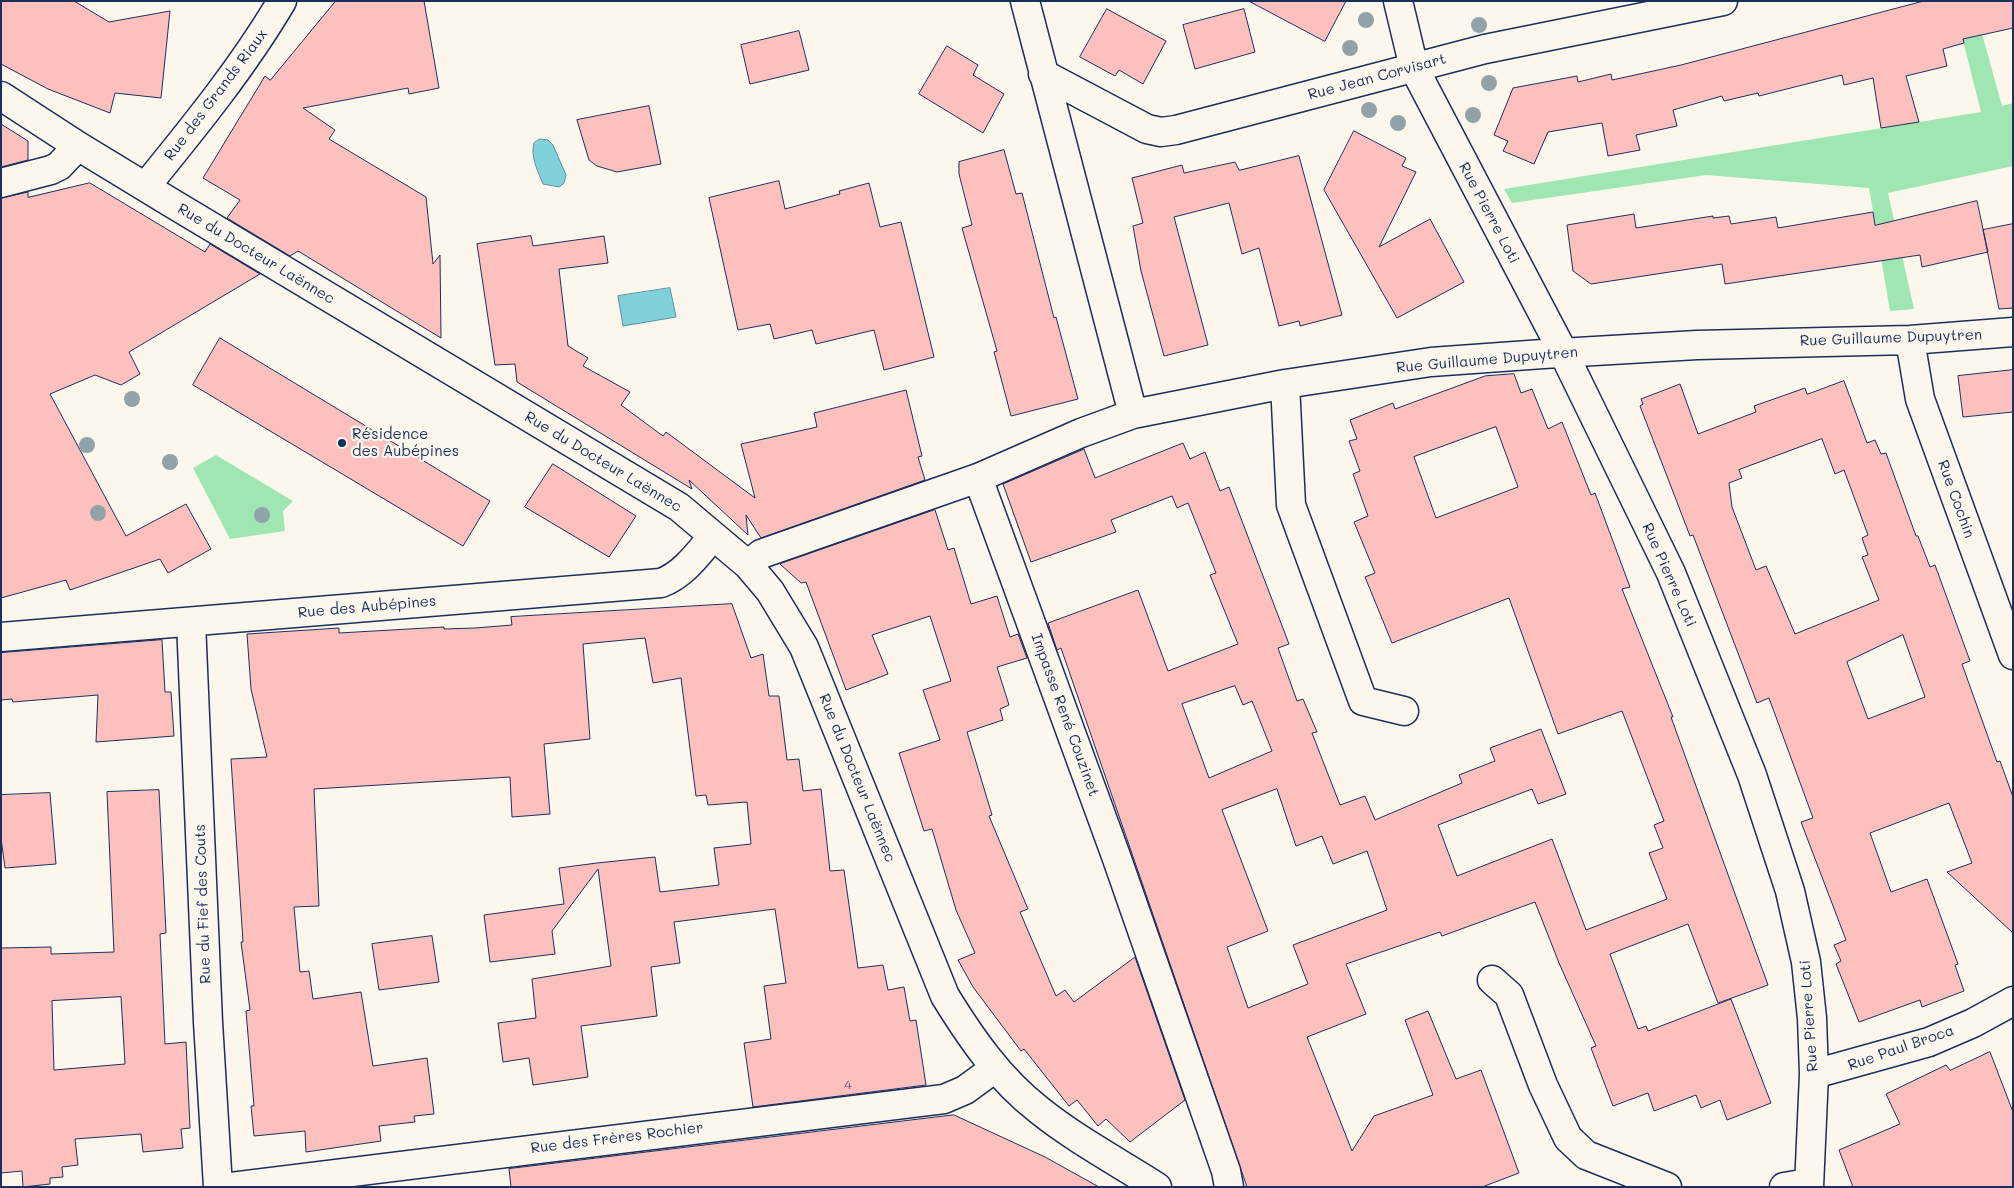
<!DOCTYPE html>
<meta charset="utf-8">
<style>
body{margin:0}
#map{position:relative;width:2014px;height:1188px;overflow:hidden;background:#fbf7ec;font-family:Mali,sans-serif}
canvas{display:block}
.frame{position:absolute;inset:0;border:2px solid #1b2f5e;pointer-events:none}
</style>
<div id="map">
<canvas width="2014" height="1188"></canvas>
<div class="frame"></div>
</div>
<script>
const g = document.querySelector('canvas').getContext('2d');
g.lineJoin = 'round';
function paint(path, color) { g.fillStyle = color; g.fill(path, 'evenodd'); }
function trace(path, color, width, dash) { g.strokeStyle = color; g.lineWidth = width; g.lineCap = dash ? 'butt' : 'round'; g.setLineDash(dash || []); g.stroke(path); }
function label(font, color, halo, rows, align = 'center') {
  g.font = font + ' Mali,sans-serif'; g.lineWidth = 4.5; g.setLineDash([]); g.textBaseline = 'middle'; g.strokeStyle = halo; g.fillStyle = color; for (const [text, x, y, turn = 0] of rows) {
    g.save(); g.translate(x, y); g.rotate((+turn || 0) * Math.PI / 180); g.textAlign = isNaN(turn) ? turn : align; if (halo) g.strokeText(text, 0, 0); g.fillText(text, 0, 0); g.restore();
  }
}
paint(new Path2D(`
 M1953,1H1973L2002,106L2013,103V166L1888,193L1914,309L1890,311L1869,188L1706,175L1512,203L1504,189L1981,112Z
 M216,455L293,501L283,511L285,531L230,539L193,468Z`), '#a0e6b2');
const water = new Path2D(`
 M540,139L548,140L553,145L566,175L564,183L559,187L543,184C538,171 530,157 534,143Z
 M670,288L676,317L623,326L618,296Z`);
paint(water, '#80d1da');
trace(water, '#5890a8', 1);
const building = new Path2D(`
 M1,1H74L109,22L170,11L161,98L115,93L110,113L48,89L1,64Z
 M336,1H424L439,88L409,94L408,88L303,108L335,130L329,139L426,197L433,264L440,255L441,338L298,251L290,256L227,218L240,200L203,178L265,76L270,80Z
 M1249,1H1346L1325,41Z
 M1924,1H2013V28L1963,39L1964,43L1943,49L1947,66L1906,76L1919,122L1881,128L1873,78L1844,85L1842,75L1759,96L1758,93L1724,101L1722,96L1673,110L1677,126L1636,135L1640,150L1608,156L1602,123L1548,132L1534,164L1503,151L1508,141L1494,135L1513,88L1577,76L1578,82L1611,74L1612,80L1681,65Z
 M1107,9L1166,41L1143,84L1119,70L1115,76L1080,57Z
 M1244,9L1255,52L1195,69L1183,25Z
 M799,31L809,70L750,84L741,45Z
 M947,46L978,65L973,75L1004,94L983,133L919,94Z
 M649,106L661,164L617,172L597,166L589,160L577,120Z
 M1,124L28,141V160L1,167Z
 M1354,131L1406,158L1402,166L1416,172L1379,247L1430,219L1464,282L1397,318L1324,190Z
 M1004,150L1016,194L1022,193L1054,318L1056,317L1078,399L1011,416L994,352L997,351L962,228L972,225L959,174V162Z
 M1299,156L1342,315L1300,326L1299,321L1279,326L1259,248L1242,254L1229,203L1174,217L1208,345L1164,356L1141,271L1133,226L1143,223L1132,178L1182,165L1184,173L1235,162L1239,170Z
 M779,181L785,209L840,194L839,191L869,183L880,227L901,222L934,357L884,370L874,330L816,344L812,330L774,339L770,324L738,330L709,198Z
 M90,183L205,252L210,244L260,274L129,352L140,374L121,385L95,375L50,394L126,536L186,504L211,549L168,573L160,559L70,590L66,580L1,598V198L28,192V197Z
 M1977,201L1988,252L1922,267L1920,255L1725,284L1722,264L1591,284L1573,271L1567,225L1634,214L1636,228L1713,216V218L1729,216L1731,224L1776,217L1778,228L1873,212L1875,225Z
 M2013,224V308L1999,309L1983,230Z
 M531,236L533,246L604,236L608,263L559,269L568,346L588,358L583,366L630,392L621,405L663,436L666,432L755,498L741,444L817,427L814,413L906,390L922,456L918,457L925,480L761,538L746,515L748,535L689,480L692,489L517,382L515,364L495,365L477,244Z
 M220,338L490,501L463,546L193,385Z
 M2013,370V412L1963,417L1958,376Z
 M1514,374L1521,393L1532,389L1548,429L1562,422L1591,495L1595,493L1630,587L1622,589L1673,717H1671L1768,985L1718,1003L1688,924L1610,954L1638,1029L1646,1026L1648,1031L1731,999L1771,1103L1727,1120L1720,1100L1701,1108L1696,1095L1654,1111L1648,1093L1613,1106L1591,1048L1596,1046L1559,963L1535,902L1442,936L1440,932L1346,964L1366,1014L1307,1037L1352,1151L1374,1116L1433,1095L1405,1020L1428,1011L1456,1079L1481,1070L1519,1173L1482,1187H1247L1061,648L1057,650L1048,623L1138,590L1168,671L1238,644L1210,575L1216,573L1188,503L1177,508L1172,496L1111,520L1116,532L1031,562L1003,484L1084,449L1095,478L1183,443L1190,459L1205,452L1220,491L1229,487L1289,644L1278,648L1297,701L1303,699L1317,732L1312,733L1340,805L1365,796L1375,820L1462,783L1459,775L1495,761L1490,748L1541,729L1566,794L1538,804L1532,789L1438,825L1457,876L1552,839L1586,930L1667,899L1649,853L1663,848L1654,825L1664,821L1622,711L1558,734L1509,598L1392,643L1365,577L1375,573L1354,522L1368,516L1353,474L1360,471L1349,441L1357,439L1350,420L1393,403L1395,409L1485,376ZM1496,427L1518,487L1436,518L1414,457ZM1235,686L1243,705L1252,701L1272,751L1209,778L1182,704ZM1277,789L1296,846L1322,836L1333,864L1367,851L1387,910L1293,945L1308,984L1248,1008L1227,947L1268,931L1222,810Z
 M1844,381L1867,443L1875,440L1881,454L1886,453L1916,536H1918L1930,567L1935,565L1970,661L1962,664L1997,762L2000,761L2013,797V933L1947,872L1972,863L1949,803L1870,833L1891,892L1927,879L1958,964L1955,965L1964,991L1922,1007L1920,1000L1859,1022L1836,964L1841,961L1834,945L1846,940L1801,822L1813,818L1769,698L1757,703L1693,535L1690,536L1640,406L1643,404L1641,399L1680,384L1698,434L1756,412L1754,406L1805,388L1807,394ZM1822,439L1835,474L1844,470L1868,535L1862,538L1868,555L1862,557L1879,600L1795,634L1766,566L1756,570L1732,507L1729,483L1742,478L1739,470ZM1903,635L1925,697L1868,719L1847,662Z
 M553,464L636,516L609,557L525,507Z
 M935,510L948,550L954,548L971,604L997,596L1010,637L1018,634L1027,658L997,667L1009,705L1000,709L1003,720L967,732L992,815L989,816L1028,909L1020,912L1056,996L1065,990L1074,1002L1135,957L1185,1100L1130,1142L1106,1119L1098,1126L1077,1100L1069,1106L1024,1049L1021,1051L973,987L958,960L975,953L956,910L932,829L924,831L899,753L940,740L923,690L951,681L930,616L872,635L888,674L846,690L806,582L801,583L780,564Z
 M732,604L751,658L763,654L769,696H779L787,760L799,759L803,791L821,789L830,871L844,870L858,968L883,965L888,990L904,987L910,1021L916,1020L926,1085L753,1107L744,1043L771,1039L764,986L786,983L775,909L674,922L680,963L651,967L657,1016L581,1026L588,1077L533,1085L529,1058L503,1062L498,1023L536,1018L532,979L611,966L598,869L552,931L555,954L490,962L484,915L564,904L559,868L597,863L655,857L660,892L719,885L714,848L751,844L747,802L708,805L706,795L696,796L681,678L653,683L645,638L583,644L590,739L544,744L550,814L512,817L510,777L314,789L319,906L294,907L300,972L309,971L313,999L361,992L373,1066L427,1058L434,1114L414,1116L415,1122L379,1126L381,1141L306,1152L305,1131L254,1136L251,1106H254L246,1011L250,1010L241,942H243L231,759L267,757L251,689L247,634L339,628V633L444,627V629L475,628L512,625L511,617Z
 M162,640L165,692H171L174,736L96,742L98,695L13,702L12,699L1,700V653Z
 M159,790L166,933L160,934L165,1044L186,1042L190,1128L181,1129L183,1148L143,1152L141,1134L75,1139L78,1165L62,1167L63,1177L50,1178V1184L23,1187L22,1171L1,1173V948L51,947V954L114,952L107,792ZM121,997L125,1064L54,1070L52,1001Z
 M50,793L56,864L5,868L1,838V795Z
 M432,936L439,982L379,990L372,944Z
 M1990,1052L2013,1112V1187H1853L1839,1150L1900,1124L1886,1094L1946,1065L1950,1070Z
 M954,1115L1045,1157L1099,1187H511L509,1169Z`);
paint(building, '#fdc0be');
trace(building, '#1b2f5e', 1);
const minor = new Path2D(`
 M1025,1L1133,414
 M1398,1L1414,68L1563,352L1671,573L1752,775L1790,891L1806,962L1812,1018L1814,1074L1809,1187
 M1043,74L1147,129L1161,132L1176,130L1485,49L1723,1
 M1,96L78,146L170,202L679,507L748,565L770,591L804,647L945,996C971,1038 999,1079 1039,1110C1075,1139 1118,1162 1157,1187
 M1,183L51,170L59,166L78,146
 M146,186C194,127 243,67 282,1
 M1910,340L1920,399L2013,655
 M1285,384L1291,505L1363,701L1404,711
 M978,478L1116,856L1226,1171L1229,1187
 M748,565L761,554L978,478L1081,433L1133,414L1285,384L1431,362L1543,354L1697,345L1910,340L2013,332
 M191,622L208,1022L218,1187
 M1,637L661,583C683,575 698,554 713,536
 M1492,980L1509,995L1543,1085L1568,1138L1586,1155L1667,1187
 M1814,1074L1929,1042L1973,1023L2013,1001
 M231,1187L944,1099L965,1090L995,1068
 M1784,1187L1808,1183`);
trace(minor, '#1b2f5e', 31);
trace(minor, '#fbf7ec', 28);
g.fillStyle = '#92a2a9';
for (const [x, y] of [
 [1366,20],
 [1479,25],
 [1350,48],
 [1489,83],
 [1369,110],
 [1473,115],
 [1398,123],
 [132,399],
 [87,445],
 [170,462],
 [98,513],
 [262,515]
]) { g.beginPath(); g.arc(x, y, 8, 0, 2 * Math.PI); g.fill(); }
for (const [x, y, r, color] of [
 [342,443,5,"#1b2f5e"]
]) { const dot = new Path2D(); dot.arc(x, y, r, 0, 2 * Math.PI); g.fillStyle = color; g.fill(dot); trace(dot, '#fbf7ec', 2); }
label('12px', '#545376', null, [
 ["4",848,1085]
]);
label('15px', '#1b2f5e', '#fbf7ec', [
 ["Rue Jean Corvisart",1377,77,-15],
 ["Rue des Grands Riaux",216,95,-53],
 ["Rue Pierre Loti",1489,213,62],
 ["Rue du Docteur Laënnec",256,254,31],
 ["Rue Guillaume Dupuytren",1891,338,-2],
 ["Rue Guillaume Dupuytren",1487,360,-5],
 ["Rue du Docteur Laënnec",603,462,31],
 ["Rue Cochin",1956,499,70],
 ["Rue Pierre Loti",1669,575,66],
 ["Rue des Aubépines",367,607,-5],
 ["Impasse René Couzinet",1065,715,70],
 ["Rue du Docteur Laënnec",857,778,68],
 ["Rue du Fief des Couts",203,904,-92],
 ["Rue Pierre Loti",1809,1016,-94],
 ["Rue Paul Broca",1901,1048,-19],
 ["Rue des Frères Rochier",617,1138,-7]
]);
label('15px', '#1b2f5e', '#fbf7ec', [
 ["Résidence",352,434],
 ["des Aubépines",352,451]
], 'left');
</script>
